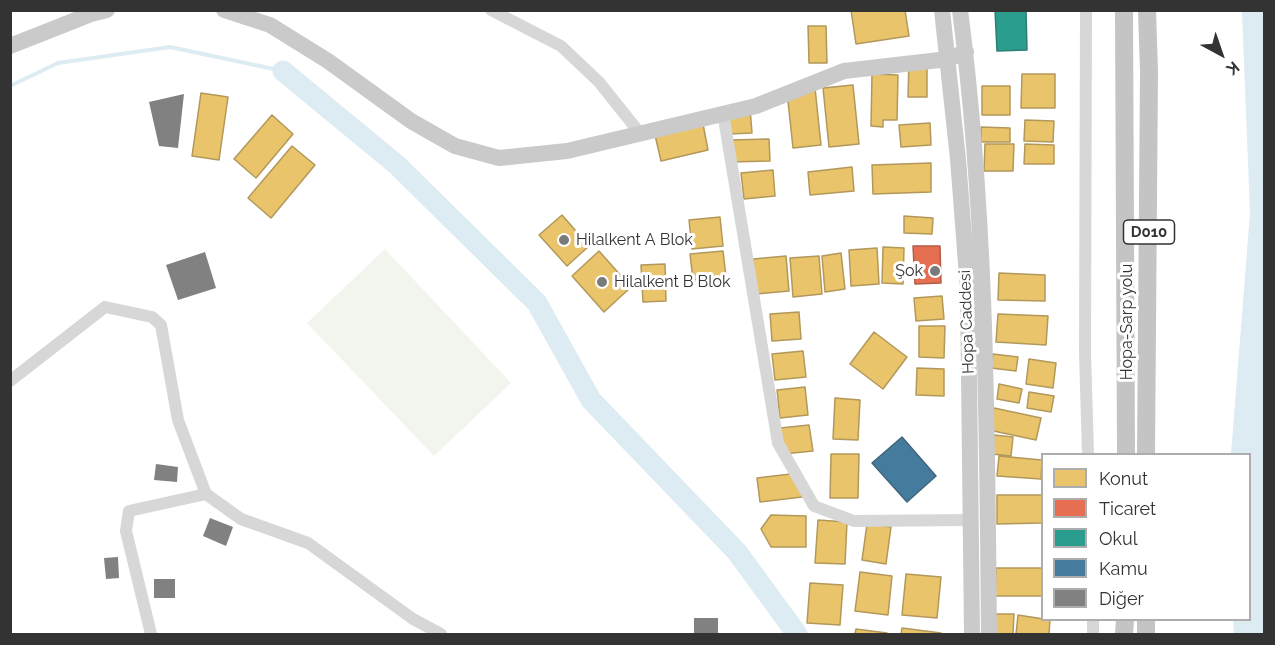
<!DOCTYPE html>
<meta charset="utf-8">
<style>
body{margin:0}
#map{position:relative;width:1275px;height:645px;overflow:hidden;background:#fff;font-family:Raleway,sans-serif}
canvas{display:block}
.frame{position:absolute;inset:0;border:12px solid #333;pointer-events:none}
.legend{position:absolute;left:1041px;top:453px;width:210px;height:168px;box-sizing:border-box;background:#fff;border:2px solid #adadad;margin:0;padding:8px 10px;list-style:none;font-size:18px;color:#333}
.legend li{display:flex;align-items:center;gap:12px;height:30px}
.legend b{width:30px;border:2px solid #adadad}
.north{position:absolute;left:1191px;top:24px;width:60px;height:60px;-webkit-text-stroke:4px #fff;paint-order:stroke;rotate:140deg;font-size:16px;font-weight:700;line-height:24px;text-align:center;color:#333}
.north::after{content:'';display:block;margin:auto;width:21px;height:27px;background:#333;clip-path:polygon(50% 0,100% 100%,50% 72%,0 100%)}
</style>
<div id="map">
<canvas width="1275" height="645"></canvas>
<div class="frame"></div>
<ul class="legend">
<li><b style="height:16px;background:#e9c46a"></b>Konut</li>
<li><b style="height:16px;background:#e76f51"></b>Ticaret</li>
<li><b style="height:16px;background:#2a9d8f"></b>Okul</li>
<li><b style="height:16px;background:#457b9d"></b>Kamu</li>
<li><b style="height:16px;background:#818181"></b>Diğer</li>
</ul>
<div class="north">K</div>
</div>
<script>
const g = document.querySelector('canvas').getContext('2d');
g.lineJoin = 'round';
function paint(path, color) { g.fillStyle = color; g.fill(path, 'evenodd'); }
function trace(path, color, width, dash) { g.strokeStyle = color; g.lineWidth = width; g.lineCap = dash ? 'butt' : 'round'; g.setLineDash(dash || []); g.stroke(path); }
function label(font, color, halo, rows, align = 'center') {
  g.font = font + ' Raleway,sans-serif'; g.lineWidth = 6; g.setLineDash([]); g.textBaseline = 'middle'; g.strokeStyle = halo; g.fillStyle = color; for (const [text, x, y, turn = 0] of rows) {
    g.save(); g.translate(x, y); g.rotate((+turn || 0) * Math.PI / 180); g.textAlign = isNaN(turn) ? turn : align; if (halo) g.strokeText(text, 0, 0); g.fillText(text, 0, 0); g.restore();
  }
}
paint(new Path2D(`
 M385,249L511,383L434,456L307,323Z`), '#f1f5ed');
paint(new Path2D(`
 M1242,11H1264V634H1234L1233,620H1250V454H1231L1250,213Z`), '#ddebf3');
const homes = new Path2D(`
 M851,10H905L909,36L856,44Z
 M808,26H826L827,63H809Z
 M909,59H927V97H908Z
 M872,74L898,75L897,120H883V127L871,126Z
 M1022,74H1055V108H1021Z
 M853,85L859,144L829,147L823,88Z
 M982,86H1010V115H982Z
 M815,88L821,145L793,148L787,92Z
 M201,93L228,97L219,160L192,156Z
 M750,108L752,133L729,134L728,109Z
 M272,115L293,134L256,178L234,159Z
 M1025,120L1054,121L1053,142L1024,141Z
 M930,123L931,145L901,147L899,125Z
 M703,124L708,150L661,161L655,135Z
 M981,127L1010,128V142H981Z
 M769,139L770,161L730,162V140Z
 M985,144H1014L1013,171H984Z
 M1025,144L1054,145V164H1024Z
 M292,146L315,165L271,218L248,198Z
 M931,163V192L873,194L872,165Z
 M852,167L854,191L810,195L808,172Z
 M773,170L775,196L744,199L741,173Z
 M562,215L589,246L567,266L539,235Z
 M904,216L933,218L932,234L904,233Z
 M720,217L723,246L692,249L689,220Z
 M883,247L904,248L903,284L882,283Z
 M877,248L879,284L851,286L849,250Z
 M599,251L631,287L604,312L572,276Z
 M723,251L726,276L693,280L690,254Z
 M841,253L845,289L825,292L822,256Z
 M786,256L789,291L756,294L753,259Z
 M819,256L822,294L793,297L790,258Z
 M665,264L666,301L643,302L641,265Z
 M999,273L1045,275V301L998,300Z
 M942,296L944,319L916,321L914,298Z
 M799,312L801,339L772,341L770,314Z
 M998,314L1048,316L1046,345L996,342Z
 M919,326H945L944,358L919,357Z
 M874,332L907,357L883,389L850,364Z
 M803,351L806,377L775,380L772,354Z
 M993,354L1018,357L1016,371L991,368Z
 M1029,359L1056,363L1053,388L1026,384Z
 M917,368L944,369V396L916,395Z
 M999,384L1022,389L1019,403L997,399Z
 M805,387L808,415L780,418L777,390Z
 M1029,392L1054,396L1051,412L1027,408Z
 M835,398L860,400L858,440L833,439Z
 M994,408L1041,418L1036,440L989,430Z
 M809,425L813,451L783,454L780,428Z
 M994,435L1013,437L1011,456L992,454Z
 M831,454H859L858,498H830Z
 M999,456L1042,460L1041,479L997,476Z
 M799,473L802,497L760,502L757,478Z
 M997,495H1042V523L997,524Z
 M771,515L806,516V547H771L761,529Z
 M818,520L847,522L845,564L815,563Z
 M867,524L891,527L886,564L862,560Z
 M996,568H1042V596H995Z
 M860,572L892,576L888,615L855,611Z
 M906,574L941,577L937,618L902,615Z
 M810,583L843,585L840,625L807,623Z
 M991,614H1014L1013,634H991Z
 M1018,615L1050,620L1049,634H1016Z
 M902,628L941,633V634H901Z
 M856,629L887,633V634H855Z`);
paint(homes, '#e9c46a');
trace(homes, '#b2985a', 1.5);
const shops = new Path2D(`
 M913,246H940L941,283L915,284Z`);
paint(shops, '#e76f51');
trace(shops, '#b15d48', 1.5);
const schools = new Path2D(`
 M995,10H1026L1027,50L997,51Z`);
paint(schools, '#2a9d8f');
trace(schools, '#2d7d73', 1.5);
const public = new Path2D(`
 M902,437L936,476L907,502L872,463Z`);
paint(public, '#457b9d');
trace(public, '#40657d', 1.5);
trace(new Path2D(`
 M10,86L58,63L170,47L283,71`), '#ddebf3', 4);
trace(new Path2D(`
 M283,71L397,165L537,303L591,400L737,552L797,634`), '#ddebf3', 21);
paint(new Path2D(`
 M184,94L178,148L159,146L149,102Z
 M205,252L216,288L178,300L166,265Z
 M156,464L178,467L177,482L154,480Z
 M210,518L233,527L226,546L203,536Z
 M118,557L119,578L106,579L104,558Z
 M154,579H175V598H154Z
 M694,618H718V634H694Z`), '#818181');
trace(new Path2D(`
 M491,10L561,46L599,82L639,132
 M1086,10L1085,353L1088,454
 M723,113L778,443L814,506L854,521L971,520
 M10,381L105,307L152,317L161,325L178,420L206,494L241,519L308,543L413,619L441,634
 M1093,620V634
 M151,634L126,531L129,511L206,494`), '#d7d7d7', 12);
trace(new Path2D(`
 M224,10L270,25L328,61L411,121L455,146L499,158L567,151L756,106L844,71L948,59L966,52
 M942,10L958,159L968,290L972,634
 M960,10C987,218 987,426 989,634
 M10,46L91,14L107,10`), '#cacaca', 16);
trace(new Path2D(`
 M1124,10L1126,454
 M1146,454L1149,72L1147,10
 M1124,634L1125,620
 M1146,634V620`), '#c4c4c4', 18);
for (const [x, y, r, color] of [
 [564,240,6,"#7a7a7a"],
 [935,271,6,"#7a7a7a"],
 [602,282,6,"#7a7a7a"]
]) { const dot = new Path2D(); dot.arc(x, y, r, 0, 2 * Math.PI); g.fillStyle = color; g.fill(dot); trace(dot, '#fff', 2); }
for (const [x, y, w] of [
 [1149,232,51]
]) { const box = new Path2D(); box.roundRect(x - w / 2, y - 12, w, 24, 4.5); g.fillStyle = '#fff'; g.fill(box); trace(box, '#333', 1.5); }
label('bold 15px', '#333', null, [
 ["D010",1149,232]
]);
label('16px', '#333', '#fff', [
 ["Hilalkent A Blok",576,240],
 ["Şok",923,271,"right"],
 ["Hilalkent B Blok",614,282]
], 'left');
label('16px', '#333', '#fff', [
 ["Hopa Caddesi",967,322,-92],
 ["Hopa-Sarp yolu",1127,322,-90]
]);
</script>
